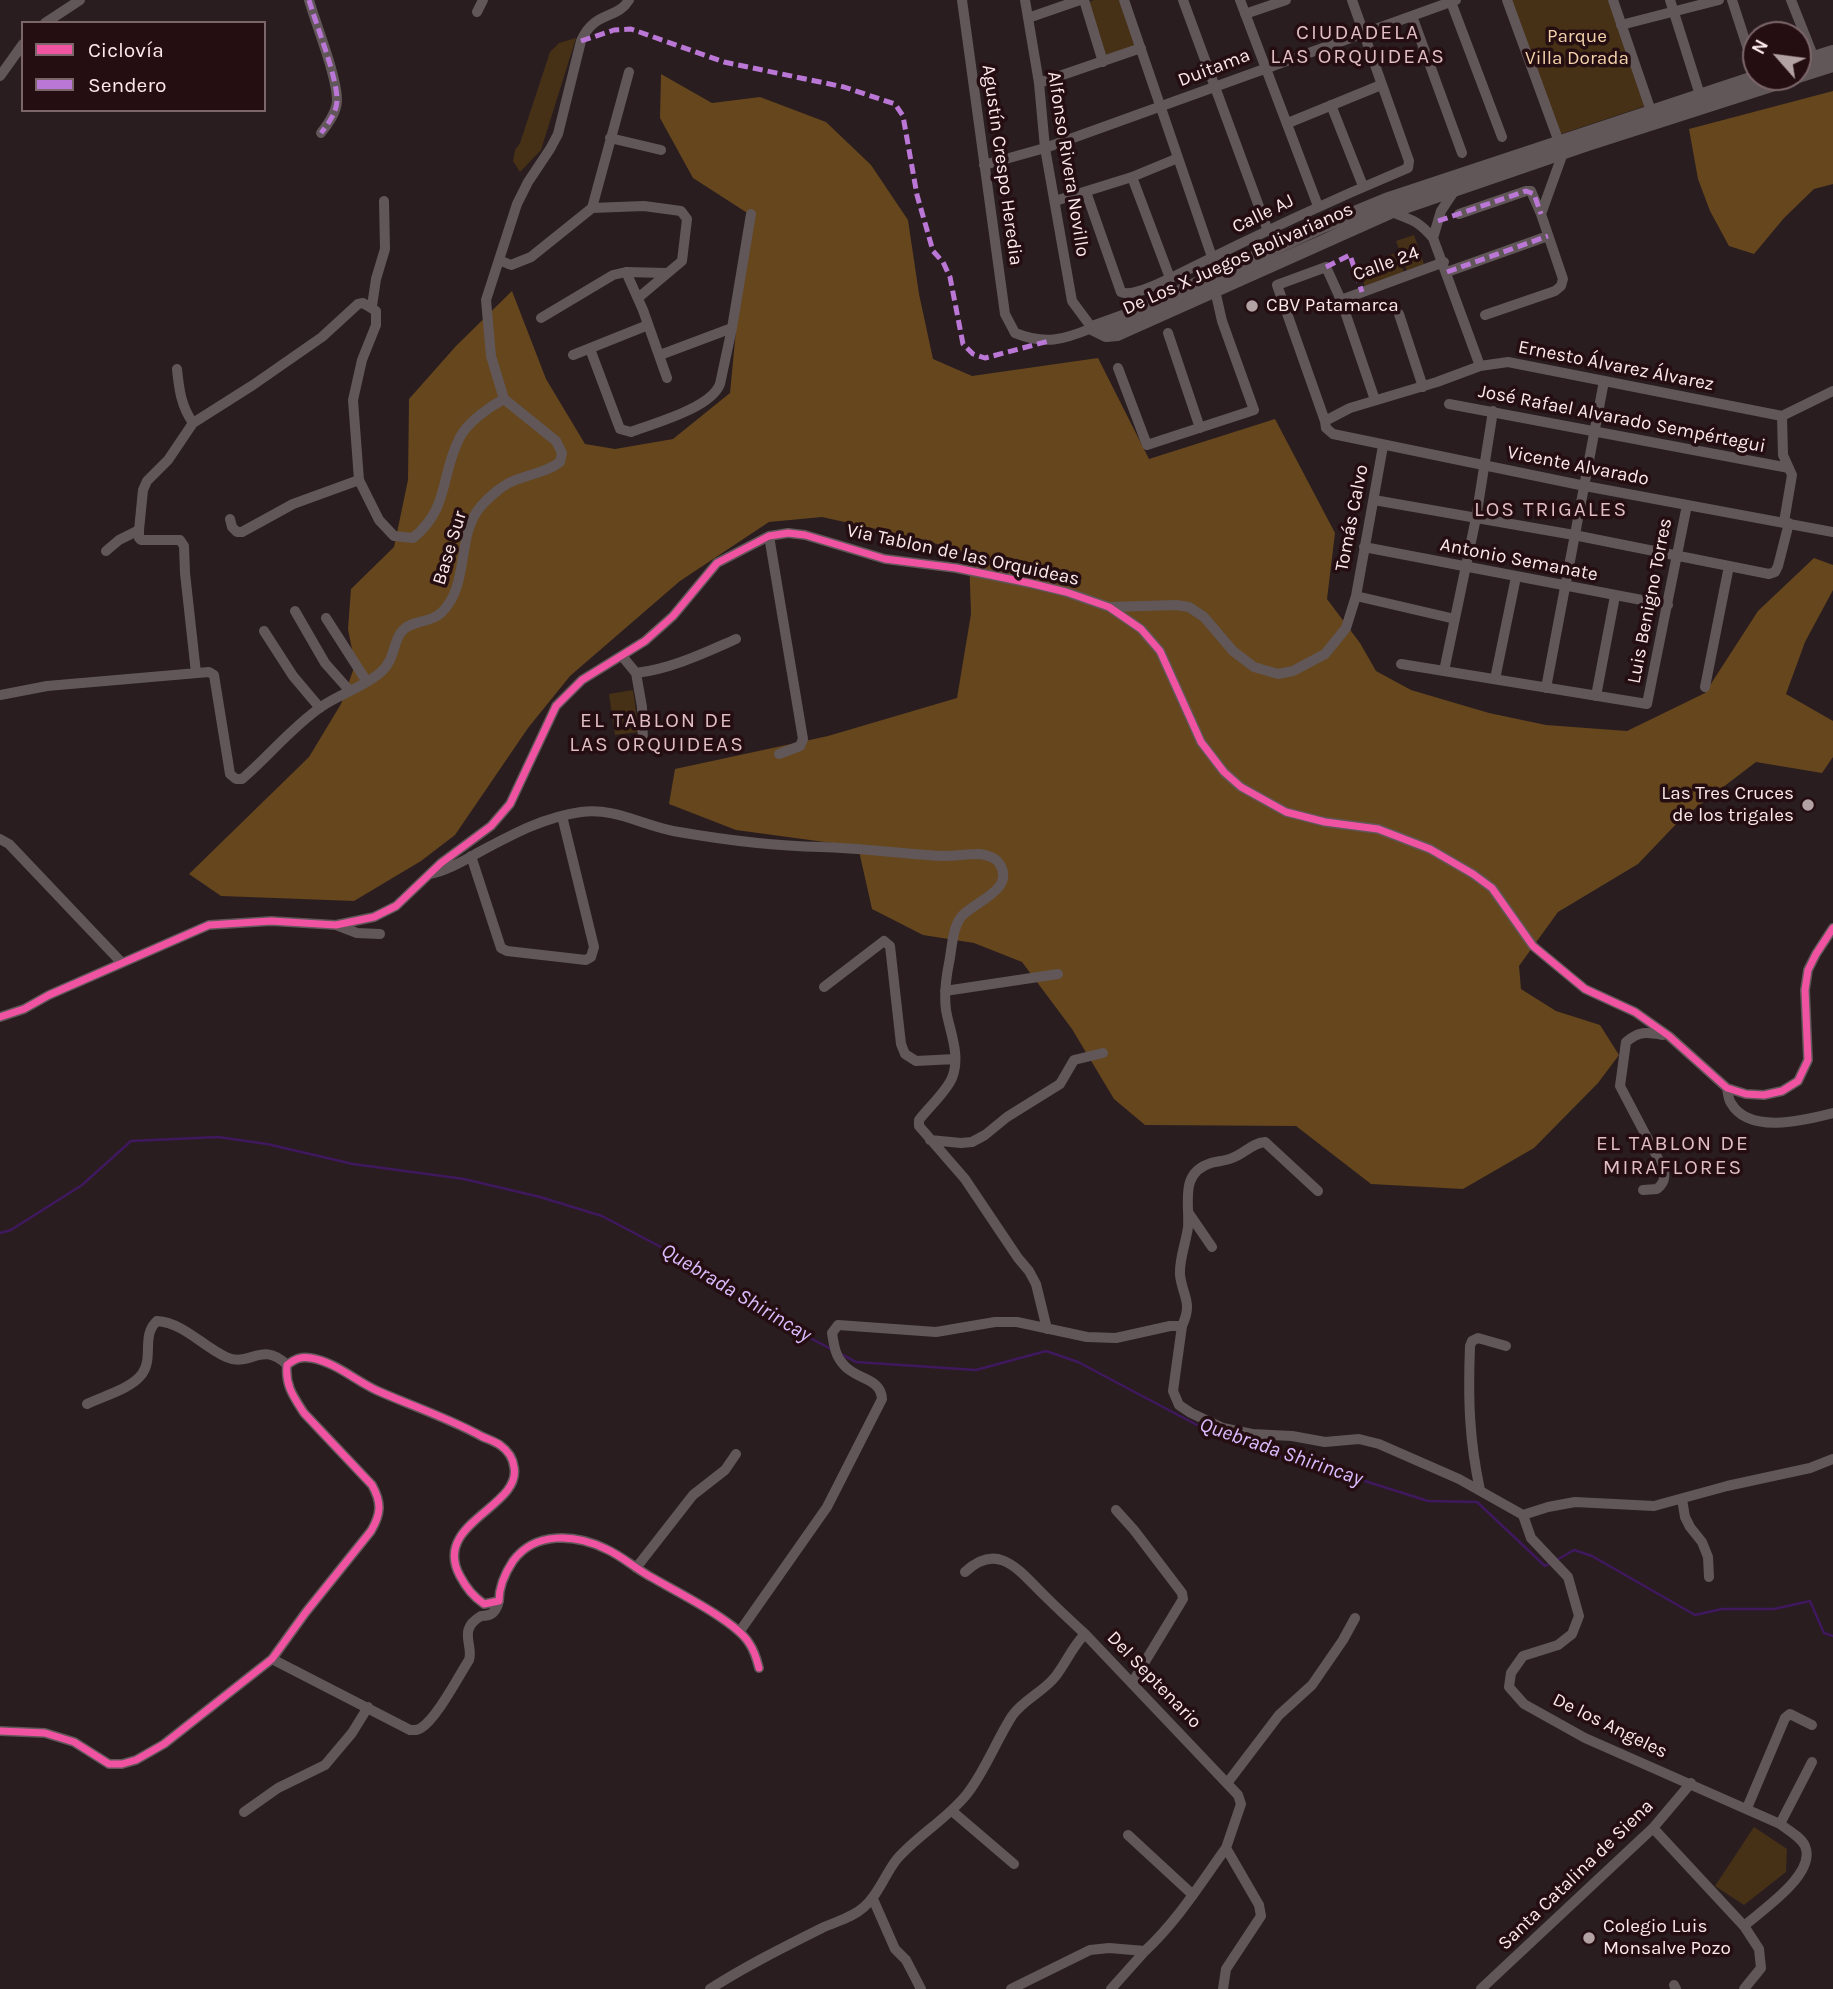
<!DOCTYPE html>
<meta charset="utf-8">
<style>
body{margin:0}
#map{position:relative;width:1833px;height:1989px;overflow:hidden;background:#291d20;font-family:Karla,sans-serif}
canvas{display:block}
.legend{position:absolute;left:21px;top:21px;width:245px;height:91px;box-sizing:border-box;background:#250e12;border:2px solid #7b6669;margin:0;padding:9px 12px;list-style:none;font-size:21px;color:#fbe9eb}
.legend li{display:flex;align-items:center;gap:14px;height:35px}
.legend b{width:35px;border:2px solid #7b6669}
.north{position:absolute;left:1742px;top:21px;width:70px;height:70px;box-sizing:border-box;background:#250e12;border:2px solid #7b6669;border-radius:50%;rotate:298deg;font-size:19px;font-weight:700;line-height:28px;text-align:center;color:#fbe9eb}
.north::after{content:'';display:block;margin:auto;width:24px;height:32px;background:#b2a2a4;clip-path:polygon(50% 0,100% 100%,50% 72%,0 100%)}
</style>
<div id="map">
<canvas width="1833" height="1989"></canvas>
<ul class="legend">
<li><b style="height:9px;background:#f153a3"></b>Ciclovía</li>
<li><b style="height:9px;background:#ba77d6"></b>Sendero</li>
</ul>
<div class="north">N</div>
</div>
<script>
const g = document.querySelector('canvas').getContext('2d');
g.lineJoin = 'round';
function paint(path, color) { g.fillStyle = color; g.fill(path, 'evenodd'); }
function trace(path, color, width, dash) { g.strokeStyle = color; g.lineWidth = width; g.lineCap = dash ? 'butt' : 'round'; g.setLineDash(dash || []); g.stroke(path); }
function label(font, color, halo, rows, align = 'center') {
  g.font = font + ' Karla,sans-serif'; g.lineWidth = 7; g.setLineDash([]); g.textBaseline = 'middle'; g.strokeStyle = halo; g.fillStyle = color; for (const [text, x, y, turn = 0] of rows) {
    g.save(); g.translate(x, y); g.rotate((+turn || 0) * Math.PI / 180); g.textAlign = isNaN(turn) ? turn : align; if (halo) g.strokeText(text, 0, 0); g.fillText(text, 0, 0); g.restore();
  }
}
paint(new Path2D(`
 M1094,0H1121L1139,46L1106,57L1089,2Z
 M1511,0H1610L1645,106L1558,135Z
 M576,38L541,150L520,172L513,161L515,150L520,143L550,52L559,43Z
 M1414,235L1424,264L1407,271L1396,241Z
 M1396,253L1404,272L1365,287L1358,267Z
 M633,690L639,732L615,735L609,694Z
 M1754,1827L1787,1849L1786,1872L1744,1905L1715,1886Z`), '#463116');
paint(new Path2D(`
 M661,74L712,103L760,97L826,122L871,165L908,220L919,294L933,359L972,376L1098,358L1149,459L1275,419L1335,533L1327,599L1360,643L1376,671L1411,690L1489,713L1546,725L1627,731L1705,693L1758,611L1814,558L1833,565V590L1805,642L1786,694L1833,721V757L1822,773L1756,762L1680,820L1638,864L1558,912L1519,966L1521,989L1556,1011L1600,1025L1619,1055L1598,1083L1534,1148L1463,1189L1371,1184L1296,1126L1145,1125L1114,1099L1072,1029L1022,962L974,943L923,935L872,909L859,851L832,843L736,830L669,804L675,769L828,736L957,698L971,614L969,554L921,539L822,517L769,522L680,581L570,676L528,728L455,835L421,861L354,901L221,896L189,874L309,757L341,704L355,665L348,629L351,589L394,547L408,480L409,399L456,346L512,291L546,379L585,444L615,449L673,439L730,393L738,309L752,216L693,178L660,118Z
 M1833,91V184L1814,189L1784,218L1754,254L1729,246L1710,211L1698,179L1689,129Z`), '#65461d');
trace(new Path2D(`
 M0,1233L11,1230L82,1185L131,1141L218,1137L267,1144L353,1164L464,1179L540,1197L602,1216L676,1255L757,1310L831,1349
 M843,1355L856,1362L976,1370L1046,1351L1078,1362L1214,1434L1272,1454L1330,1470L1428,1501L1477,1502L1545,1566L1549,1564
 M1555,1561L1574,1550L1592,1556L1695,1615L1722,1609H1774L1810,1601L1824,1633L1833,1636`), '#3f185e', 2.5);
trace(new Path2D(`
 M309,0C316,25 337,76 337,100C337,112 328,124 321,133
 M962,0L1005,314L1015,333C1045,345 1063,340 1092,328L1072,301L1045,148L1039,83L1025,0
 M1084,0L1103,62
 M1124,0L1212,257
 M1183,0L1268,231
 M1240,0L1318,206
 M1507,0L1563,153L1541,214
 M1613,0L1651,111
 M1670,0L1700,95
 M1732,0L1756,74
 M1791,0L1814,58
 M1451,2L1502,137
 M477,12L483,0
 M1245,14L1286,0
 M1412,16L1462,153
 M1028,18L1080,0
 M45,23L80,0
 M1621,25L1719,0
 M0,76L23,44
 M1039,83L1141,48
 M1331,105L1363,186
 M1288,123L1381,85
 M610,138L661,150
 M984,165L1045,148L1456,0
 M1132,177L1170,278
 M1086,192L1121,292C1133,298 1164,281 1177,275C1252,237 1329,201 1408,168L1409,161L1352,0
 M1055,201L1132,177L1178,158
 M592,208L629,72
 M1390,211C1411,221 1416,218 1433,238L1480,366
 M1459,214L1526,191H1531L1541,214L1563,279L1561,286L1555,291L1485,315
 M1433,238L1441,211L1455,190
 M499,260L511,265L531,257L592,208L644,206L681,211L687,219L682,261L638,298
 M626,272L643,310L667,378
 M1447,272L1548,236
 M1341,300L1444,262
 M372,306L376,279L385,249L384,201
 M1399,314L1423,387
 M541,318L613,275L626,272L666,273
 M1168,333L1200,428
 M590,349L620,429L631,432C655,423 711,408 720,384L732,328L751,214
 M573,355L648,325
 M660,355L732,328
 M1118,368L1147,445L1254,410L1222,321L1214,286
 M177,369C179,389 181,406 193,423
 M1375,400L1341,300L1326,267L1277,285L1325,421L1326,428L1333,434L1585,486L1833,532
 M1449,404L1789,468
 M1782,416L1783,455L1792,475L1784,522
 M1782,416L1833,391
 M1325,421L1350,408L1437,382L1480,366L1508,362L1782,416
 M1374,500L1574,535L1769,574L1775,572L1778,566L1789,523
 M230,519L232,527L237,532H242L293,504L359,480
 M139,530V538L141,540H180L184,546L185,573L196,673
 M769,536L803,739L800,746L779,754
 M1364,547L1668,605
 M106,551L119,540L139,530L143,490L147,481L168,460L193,423L253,385L322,337L358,304L363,303L376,311V325L362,360L353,400L359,480L379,520L394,536L413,538C450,508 440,475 460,437C468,422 489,407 504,399
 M1356,596L1455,619
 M1109,607L1176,605L1189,607L1204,617L1233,651L1254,667L1278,674L1293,671L1325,654L1346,628L1356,596L1383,446
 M295,611L325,663L349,690
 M326,618L367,682
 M264,631L293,676L320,708
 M622,656L636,673C671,669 704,653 736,639
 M1401,664L1647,704L1687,505
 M1444,671L1476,518L1493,411
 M636,673L642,707L643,745
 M1495,679L1516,577
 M1705,687L1729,566
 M1546,688L1604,381
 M0,695L47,686L209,672L214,675L230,774L236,779H242C269,756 292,727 321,707C340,694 364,687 381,672C396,659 392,641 403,630C413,620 430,623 441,613C471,585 455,534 482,505C489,497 502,486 511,482C528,474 546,473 560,462L562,453L556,441L504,399L491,356L486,300L517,204L528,182L550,149L558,134L581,41C595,10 617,20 629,0
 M1596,696L1615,596
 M0,839L9,844L122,963
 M471,856L501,948L507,951L586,960L591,957L594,947L562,816
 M430,874C449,870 466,859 483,850C515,833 545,817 581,812C616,807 645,827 679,832C725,840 775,846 821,847C862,848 902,854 943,856C955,856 968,854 980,854C986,855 996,858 999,863C1017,890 973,902 961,917C952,929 952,949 949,963C946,978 944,995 946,1010C950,1033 961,1055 952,1078C946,1092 929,1107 919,1120V1126L965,1179L1018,1258L1029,1271L1036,1284L1047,1329
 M336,925L357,933L380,934
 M824,987L884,941L890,946L901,1044L905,1054L916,1061L955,1059
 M945,991L1058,974
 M0,1017L24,1009L49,995L209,925L271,921L336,925L374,917L396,906L441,863L491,826L510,804L556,706L582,680L645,641L673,616L717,563L769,536L788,533L805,535L885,559L956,568L1029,583L1066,592L1109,607L1141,629L1160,651L1201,742L1224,772L1241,787L1286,812L1325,822L1378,829L1430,849L1473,874L1492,888L1533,946L1585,989L1635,1012L1669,1036L1727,1088L1746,1094L1764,1095L1782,1091L1798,1081L1808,1060L1805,990L1808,970L1816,954L1833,928
 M1727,1088C1728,1092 1728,1099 1731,1103C1749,1135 1805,1120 1833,1113
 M930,1140L961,1143L972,1142L985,1135L1007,1117L1060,1084L1074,1060L1103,1053
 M1643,1190L1657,1189C1664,1183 1665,1179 1664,1170L1620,1086L1626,1042C1639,1031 1646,1032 1663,1035
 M1188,1212L1212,1247
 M1182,1326C1193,1302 1183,1298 1180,1275C1179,1259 1186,1243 1188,1227C1190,1203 1179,1173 1211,1163C1218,1161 1225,1161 1232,1158C1244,1154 1252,1143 1265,1142L1318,1191
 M87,1404C103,1396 131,1389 142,1374C154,1358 141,1335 157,1321C184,1323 202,1346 226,1357C250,1368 262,1340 287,1365
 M1480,1490C1469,1439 1468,1398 1470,1346L1472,1341L1478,1338L1506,1346
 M1682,1499L1685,1517L1690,1527L1702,1542L1708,1557L1709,1577
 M1116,1510L1134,1530L1182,1593L1183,1599L1132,1683
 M1523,1515L1531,1538L1568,1577L1579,1616L1572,1634L1558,1645L1523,1656L1511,1673L1509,1687L1524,1704L1585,1738L1780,1824C1788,1830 1801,1837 1805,1846C1817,1874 1762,1910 1744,1926
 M1523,1515L1548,1507L1575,1502L1654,1506L1727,1486L1810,1468L1833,1459
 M636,1568L693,1495L725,1470L736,1454
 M965,1572C999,1540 1020,1572 1045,1596C1058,1609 1071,1621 1085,1634
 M740,1631L827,1507L882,1399C881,1377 855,1380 843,1364C835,1355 834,1345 832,1333L838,1325L936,1332L995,1322H1017L1087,1337L1116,1338L1170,1326H1182L1173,1391L1179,1405L1191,1413L1223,1428L1252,1434L1292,1436L1325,1442L1359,1439L1379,1444L1459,1479L1523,1515
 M272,1659L410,1730C415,1730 417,1731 421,1728C437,1718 458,1677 469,1660C474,1645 457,1630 481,1616C492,1616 496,1612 499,1601
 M0,1731L45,1733L74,1742L109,1764H122L136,1760L164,1744L272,1659L306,1612L371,1531C381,1514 382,1503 372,1485L304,1413C293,1396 285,1385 287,1365C295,1359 301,1356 311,1358C335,1362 356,1381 378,1391C412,1406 448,1418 481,1436C487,1439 494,1441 500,1445C507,1450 513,1458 514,1467C522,1507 431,1523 460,1576C467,1589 473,1596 484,1604L499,1601C499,1585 505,1573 513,1561C535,1531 576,1534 606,1549C622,1556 636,1569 651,1577C675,1591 736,1621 749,1643C754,1650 757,1660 759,1668
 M1228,1782L1279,1715L1312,1685L1343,1640L1355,1618
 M1747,1808L1785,1718L1790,1714L1812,1725
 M952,1811L1014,1864
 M244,1812L278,1788L325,1765L352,1733L368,1707
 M1780,1824L1812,1762
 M1653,1828L1744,1926L1759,1949L1761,1968L1744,1989
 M1128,1835L1193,1895
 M873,1899L895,1949L906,1960L921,1989
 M1674,1985L1676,1989
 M710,1989C746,1966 784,1947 822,1928C837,1921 852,1918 864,1907C879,1894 885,1874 897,1859C918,1835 947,1819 967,1794C985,1771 996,1741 1012,1716C1023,1700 1043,1692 1055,1677C1066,1663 1072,1647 1085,1634L1238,1795L1241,1804L1226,1848L1259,1905L1261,1916L1226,1969L1223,1989
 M1011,1989L1090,1950L1109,1948L1145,1951C1178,1920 1200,1884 1226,1848
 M1111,1989L1145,1951
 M1481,1989L1653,1828L1691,1783`), '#615758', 10);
trace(new Path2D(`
 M1798,63L1833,52
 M1798,76L1833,65
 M1092,328L1106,335L1117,334L1390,212L1588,144L1796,77
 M1092,328L1131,314L1323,226L1386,200L1757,77`), '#615758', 14);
trace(new Path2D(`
 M309,0C316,25 337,76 337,100C337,112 328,124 321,133
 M581,41L614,30L631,29L724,62L844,87L895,104L903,116L917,195L933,251L943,262L950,277L963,344L973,354L985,358L1049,341
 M1438,221L1526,191L1534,194L1541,214
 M1326,267L1350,255L1362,292
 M1447,272L1548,236`), '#ba77d6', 5, [10, 5]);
trace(new Path2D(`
 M0,1017L24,1009L49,995L209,925L271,921L336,925L374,917L396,906L441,863L491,826L510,804L556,706L582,680L645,641L673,616L717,563L769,536L788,533L805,535L885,559L956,568L1029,583L1066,592L1109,607L1141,629L1160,651L1201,742L1224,772L1241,787L1286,812L1325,822L1378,829L1430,849L1473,874L1492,888L1533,946L1585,989L1635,1012L1669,1036L1727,1088L1746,1094L1764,1095L1782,1091L1798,1081L1808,1060L1805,990L1808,970L1816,954L1833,928
 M0,1731L45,1733L74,1742L109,1764H122L136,1760L164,1744L272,1659L306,1612L371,1531C381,1514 382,1503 372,1485L304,1413C293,1396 285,1385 287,1365C295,1359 301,1356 311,1358C335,1362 356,1381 378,1391C412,1406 448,1418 481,1436C487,1439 494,1441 500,1445C507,1450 513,1458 514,1467C522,1507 431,1523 460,1576C467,1589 473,1596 484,1604L499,1601C499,1585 505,1573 513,1561C535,1531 576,1534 606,1549C622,1556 636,1569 651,1577C675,1591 736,1621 749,1643C754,1650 757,1660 759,1668`), '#f153a3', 7);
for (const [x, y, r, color] of [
 [1252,306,7,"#b2a2a4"],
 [1808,805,7,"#b2a2a4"],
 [1589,1938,7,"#b2a2a4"]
]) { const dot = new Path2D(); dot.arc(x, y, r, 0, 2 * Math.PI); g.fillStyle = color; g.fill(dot); trace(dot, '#250e12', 2.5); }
label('19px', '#f3d2ab', '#250e12', [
 ["Parque",1577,37],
 ["Villa Dorada",1577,59]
]);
label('19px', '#fbe9eb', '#250e12', [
 ["Duitama",1214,68,-21],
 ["Alfonso Rivera Novillo",1068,164,81],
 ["Agustín Crespo Heredia",1002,165,82],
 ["Calle AJ",1263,214,-26],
 ["De Los X Juegos Bolivarianos",1238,259,-24],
 ["Calle 24",1386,264,-20],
 ["Ernesto Álvarez Álvarez",1616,366,11],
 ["José Rafael Alvarado Sempértegui",1622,419,11],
 ["Vicente Alvarado",1578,466,11],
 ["Tomás Calvo",1352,518,-79],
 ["Base Sur",450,548,-73],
 ["Via Tablon de las Orquideas",963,555,12],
 ["Antonio Semanate",1519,560,11],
 ["Luis Benigno Torres",1650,601,-79],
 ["Del Septenario",1154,1680,46],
 ["De los Angeles",1610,1726,26],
 ["Santa Catalina de Siena",1576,1875,-44]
]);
label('19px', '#fbe9eb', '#250e12', [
 ["CBV Patamarca",1266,306],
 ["Las Tres Cruces",1794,794,"right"],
 ["de los trigales",1794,816,"right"],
 ["Colegio Luis",1603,1927],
 ["Monsalve Pozo",1603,1949]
], 'left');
g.letterSpacing = '2px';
label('21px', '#e0bec3', '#250e12', [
 ["CIUDADELA",1358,33],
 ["LAS ORQUIDEAS",1358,57],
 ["LOS TRIGALES",1551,510],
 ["EL TABLON DE",657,721],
 ["LAS ORQUIDEAS",657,745],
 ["EL TABLON DE",1673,1144],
 ["MIRAFLORES",1673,1168]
]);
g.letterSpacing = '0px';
label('italic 21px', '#dabdff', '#250e12', [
 ["Quebrada Shirincay",736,1293,31],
 ["Quebrada Shirincay",1281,1452,19]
]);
</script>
